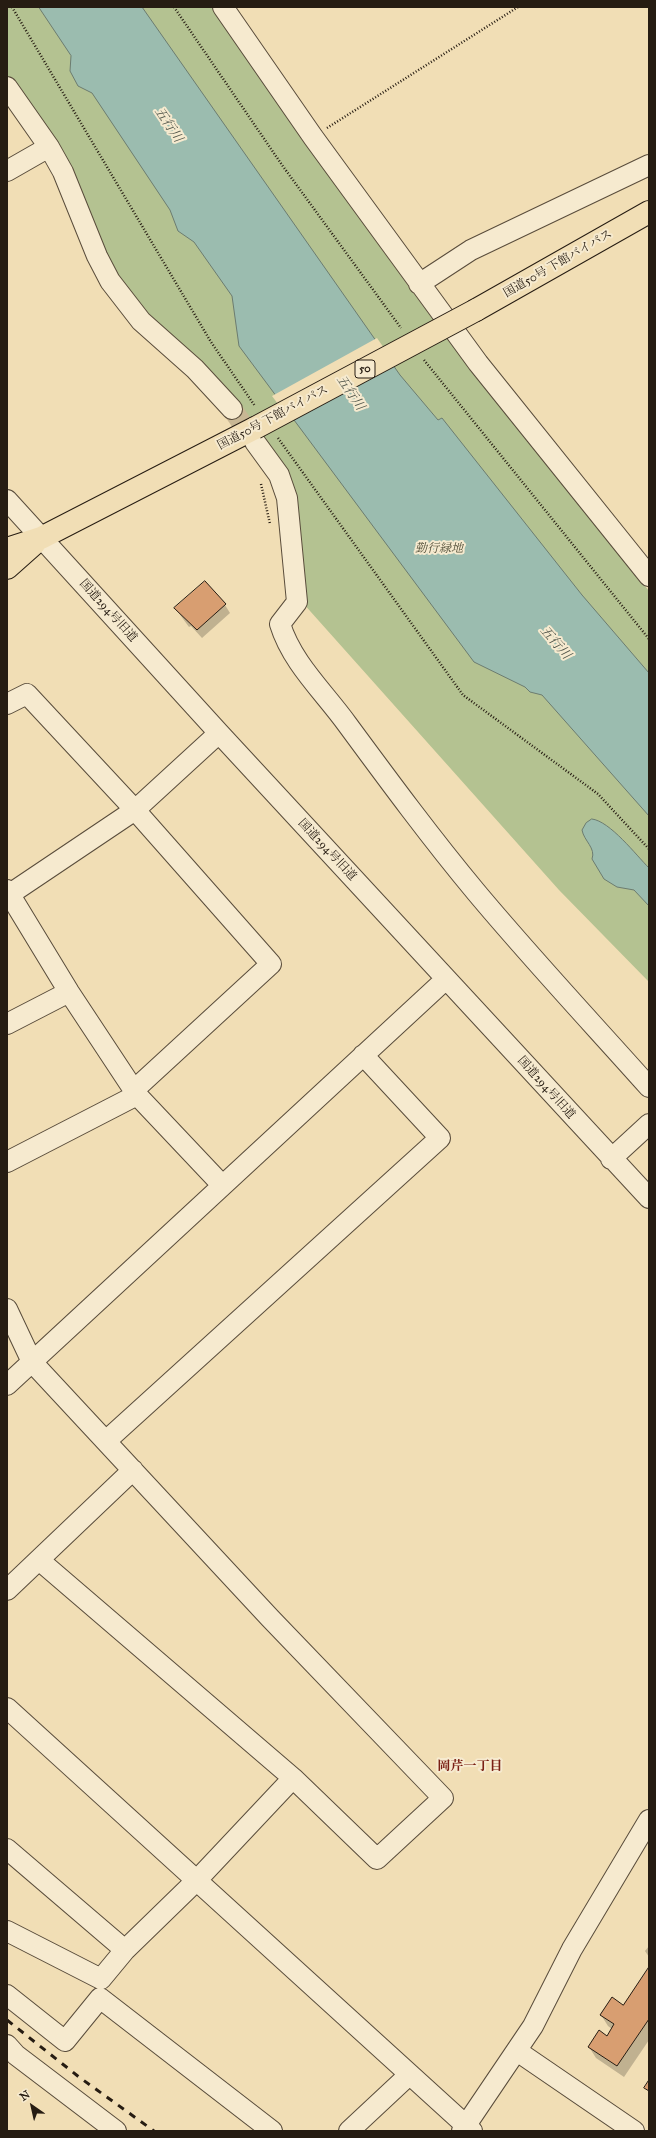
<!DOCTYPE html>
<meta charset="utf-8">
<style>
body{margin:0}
#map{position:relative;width:656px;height:2138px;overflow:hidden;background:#f1deb5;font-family:"IM FELL Great Primer",serif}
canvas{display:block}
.frame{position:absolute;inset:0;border:8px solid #261c12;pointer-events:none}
.north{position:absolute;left:12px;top:2086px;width:40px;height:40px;-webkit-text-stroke:3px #f6eacf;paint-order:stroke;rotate:326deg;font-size:11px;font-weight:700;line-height:16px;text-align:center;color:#261c12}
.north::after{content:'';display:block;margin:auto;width:14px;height:18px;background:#261c12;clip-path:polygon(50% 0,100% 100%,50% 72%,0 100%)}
</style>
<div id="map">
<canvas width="656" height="2138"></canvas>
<div class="frame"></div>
<div class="north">N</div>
</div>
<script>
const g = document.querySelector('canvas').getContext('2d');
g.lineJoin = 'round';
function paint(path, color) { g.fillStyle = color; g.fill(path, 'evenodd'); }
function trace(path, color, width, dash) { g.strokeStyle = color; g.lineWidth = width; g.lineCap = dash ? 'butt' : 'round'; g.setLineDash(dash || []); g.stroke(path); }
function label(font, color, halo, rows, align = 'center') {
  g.font = font + ' "IM FELL Great Primer","Noto Serif JP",serif'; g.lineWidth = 4; g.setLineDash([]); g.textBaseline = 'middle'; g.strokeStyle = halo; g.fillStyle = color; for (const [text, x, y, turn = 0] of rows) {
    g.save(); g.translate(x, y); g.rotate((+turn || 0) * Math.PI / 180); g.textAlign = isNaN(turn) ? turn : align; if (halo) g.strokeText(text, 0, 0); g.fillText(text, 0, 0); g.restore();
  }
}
paint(new Path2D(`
 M7,7H215L333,182L415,295L470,369L649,591V982L559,890L302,602L296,498L235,398L211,371L144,314L119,282L63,158L7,76Z`), '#b4c291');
const water = new Path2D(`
 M39,7H142L400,375L438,420L442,418L582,595L649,673V816L542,695L530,692L525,687L474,662L239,346L232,296L194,242L178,231L170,210L92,93L78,86L70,71L71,56Z
 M592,819C610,821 636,855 649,868V906L634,890L617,887L604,879L592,859C596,848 584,841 582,830L586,823Z`);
paint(water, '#9bbcaf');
trace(water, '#6c7c70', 1);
paint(new Path2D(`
 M377,338L395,364L290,420L272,396Z`), '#f1deb5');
paint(new Path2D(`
 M205,582L225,605L230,613L202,638L191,626L189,627L175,608Z
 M649,1946V1957L645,1951Z
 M649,1969V2040L624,2077L596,2058L589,2047L607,2037L612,2029L608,2026L601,2015L624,2006Z`), '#0003');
const building = new Path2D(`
 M205,581L226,604L197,630L174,608Z
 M649,1967V2019L617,2066L588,2047L599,2030L607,2036L614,2024L600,2015L612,1997L623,2005Z
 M649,2080V2091L644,2088Z`);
paint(building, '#d89e71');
trace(building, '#261c12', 1);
trace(new Path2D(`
 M232,409L255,442`), '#c8b794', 20, [20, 10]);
const minor = new Path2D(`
 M223,7L313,137L478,363L649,576
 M7,87L49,147L63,172L97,256L110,281L141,321L195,369L232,409
 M7,171L49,147
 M419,284L471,250L649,165
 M255,442L279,475L287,498L297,602L280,624C292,663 324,692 347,724C389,781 431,838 476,892C532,959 591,1022 649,1087
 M7,500L219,733L649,1198
 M7,704L27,694L135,810L271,964L134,1090
 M7,890L69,992L137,1095L222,1185
 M7,896L135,810L219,733
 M7,1024L69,992
 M611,1159L649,1124
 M7,1162L137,1095
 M7,1309L32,1362L270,1618L443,1798L377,1859L293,1778L197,1880L125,1950L7,1849
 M7,1385L446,979
 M106,1441L440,1138L363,1055
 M39,1560L293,1778
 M7,1590L133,1470
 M7,1708L472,2131
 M7,1931L101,1979L125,1950
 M7,1995L65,2041L100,1998L272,2131
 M7,2045L16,2055L116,2131
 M517,2051L634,2131
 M349,2131L409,2075
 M462,2131L533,2026L572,1949L649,1820`);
const highway = new Path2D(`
 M476,310L649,212
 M7,549L41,538L255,428
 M7,568L34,544`);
trace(minor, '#594c3b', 22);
trace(highway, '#261c12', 24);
trace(new Path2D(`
 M12,7L211,342L255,406
 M174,7L282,165L401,328
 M327,128L518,7
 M424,360L649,639
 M278,438L463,695L598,794L649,849
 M261,484L270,524`), '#261c12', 2.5, [1, 2]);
trace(minor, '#f6eacf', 20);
trace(highway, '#f1deb5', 22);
trace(new Path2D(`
 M7,2020L79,2077L154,2131`), '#261c12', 3, [7, 7]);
const highwayBridge = new Path2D(`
 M255,428L476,310`);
trace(highwayBridge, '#261c12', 24, []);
trace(highwayBridge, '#f1deb5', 22);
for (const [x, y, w] of [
 [365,369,20]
]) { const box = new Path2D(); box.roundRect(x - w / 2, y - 9, w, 18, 3); g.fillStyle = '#f6eacf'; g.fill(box); trace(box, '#261c12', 1); }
label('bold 11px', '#261c12', null, [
 ["50",365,369]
]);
label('12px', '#261c12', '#f6eacf', [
 ["国道50号 下館バイパス",558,264,-30],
 ["国道50号 下館バイパス",273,418,-28],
 ["国道294号旧道",108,611,48],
 ["国道294号旧道",327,850,47],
 ["国道294号旧道",546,1088,48]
]);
label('italic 12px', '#514e38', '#f6eacf', [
 ["勤行緑地",439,549]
]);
label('italic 13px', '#4f5449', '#f6eacf', [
 ["五行川",168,125,56],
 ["五行川",350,393,56],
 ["五行川",555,643,49]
]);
label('bold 13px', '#7a1f14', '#f6eacf', [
 ["岡芹一丁目",470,1767]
]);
</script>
